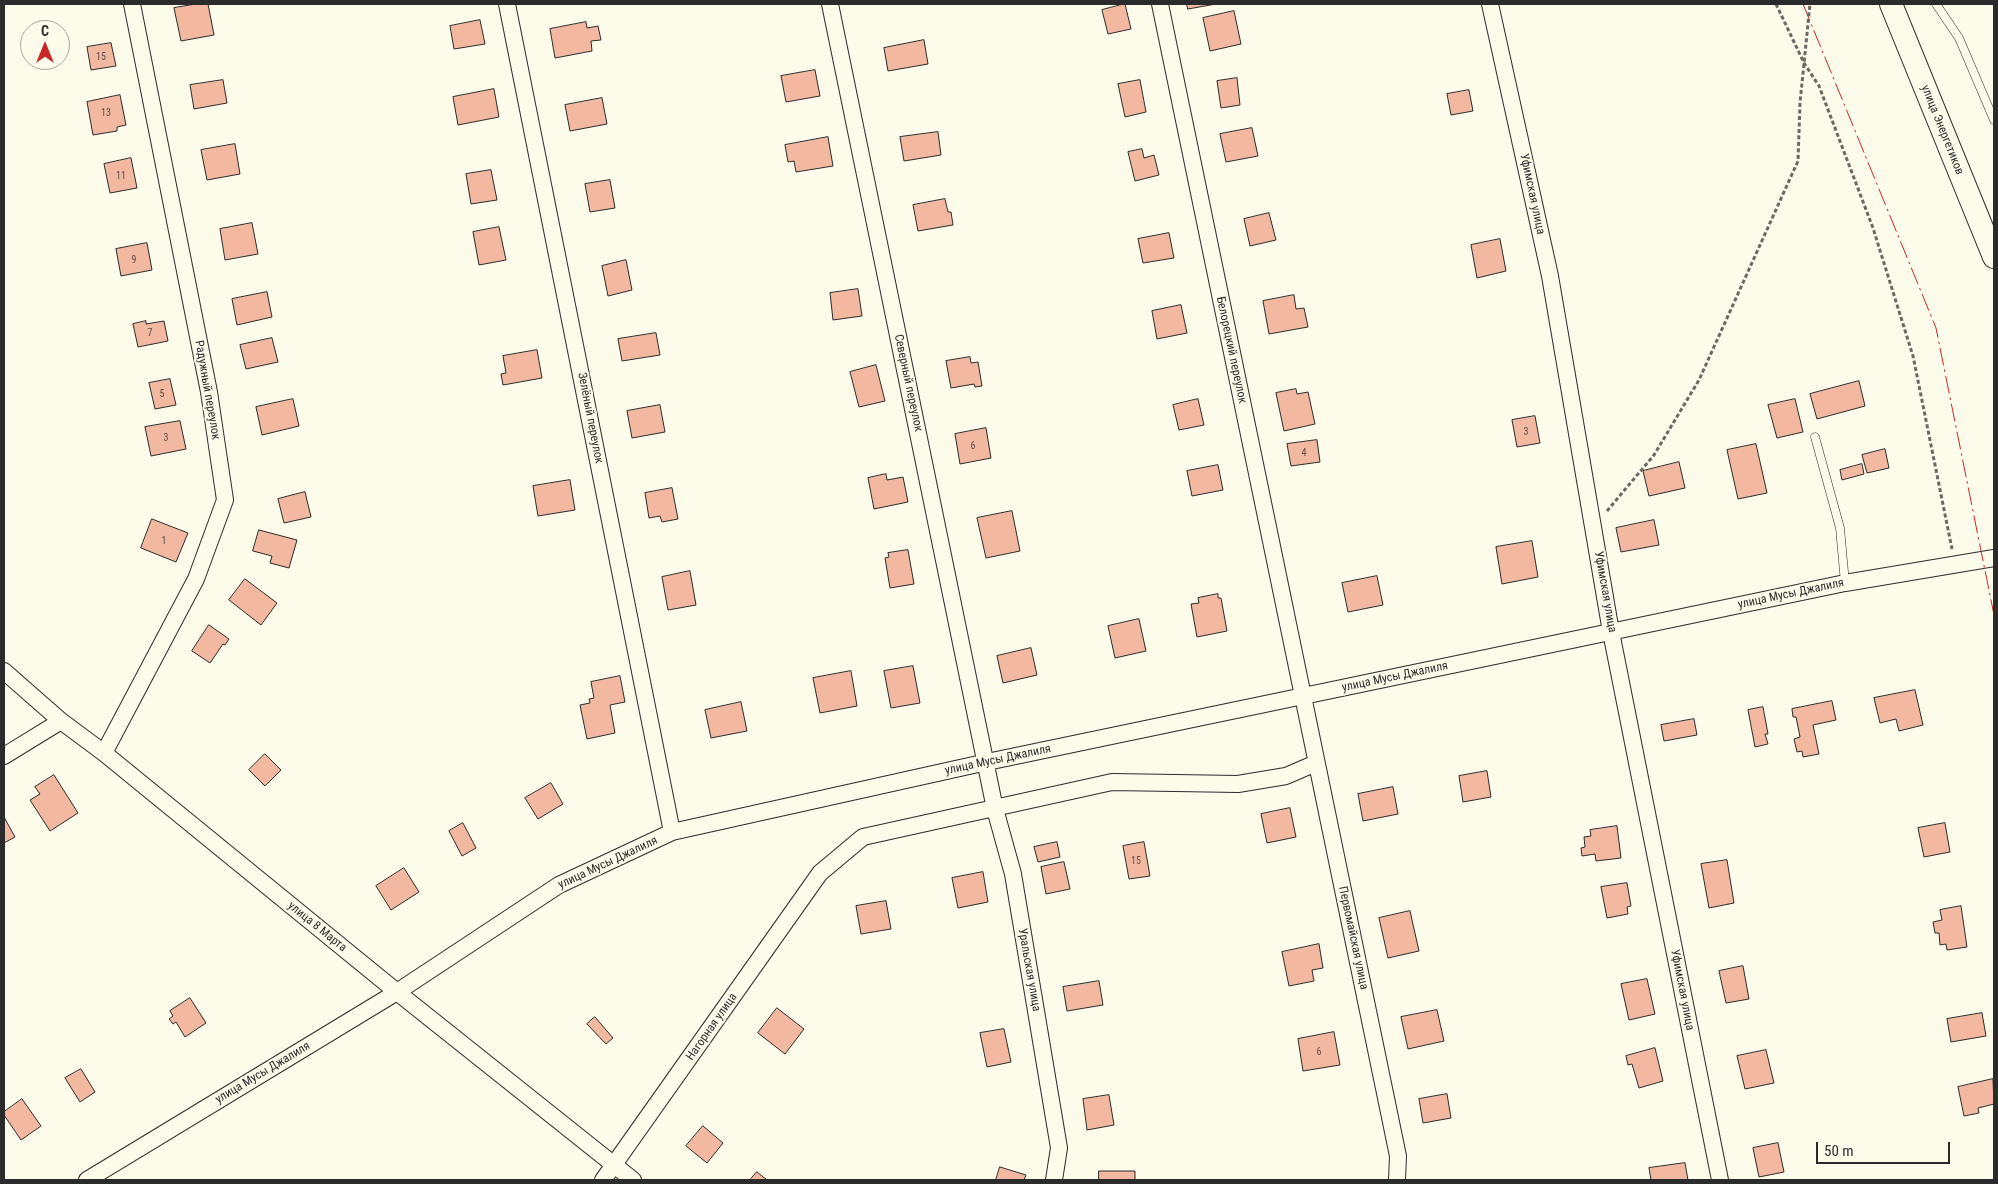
<!DOCTYPE html>
<meta charset="utf-8">
<style>
body{margin:0}
#map{position:relative;width:1998px;height:1184px;overflow:hidden;background:#fdfbea;font-family:"Roboto Condensed",sans-serif}
canvas{display:block}
.frame{position:absolute;inset:0;border:5px solid #2b2b2b;pointer-events:none}
.north{position:absolute;left:20px;top:20px;width:50px;height:50px;box-sizing:border-box;background:#fdfbea;border:1px solid #a9a89e;border-radius:50%;rotate:0deg;font-size:14px;font-weight:700;line-height:20px;text-align:center;color:#2b2b2b}
.north::after{content:'';display:block;margin:auto;width:18px;height:22px;background:#c62828;clip-path:polygon(50% 0,100% 100%,50% 72%,0 100%)}
.scale{position:absolute;left:1816px;top:1142px;width:134px;height:22px;box-sizing:border-box;border:2px solid #2b2b2b;border-top:0;padding-left:6px;font-size:15px;line-height:18px;white-space:nowrap;color:#2b2b2b;-webkit-text-stroke:4px #fdfbea;paint-order:stroke}
</style>
<div id="map">
<canvas width="1998" height="1184"></canvas>
<div class="frame"></div>
<div class="north">С</div>
<div class="scale">50 m</div>
</div>
<script>
const g = document.querySelector('canvas').getContext('2d');
g.lineJoin = 'round';
function paint(path, color) { g.fillStyle = color; g.fill(path, 'evenodd'); }
function trace(path, color, width, dash) { g.strokeStyle = color; g.lineWidth = width; g.lineCap = dash ? 'butt' : 'round'; g.setLineDash(dash || []); g.stroke(path); }
function label(font, color, halo, rows, align = 'center') {
  g.font = font + ' "Roboto Condensed",sans-serif'; g.lineWidth = 4; g.setLineDash([]); g.textBaseline = 'middle'; g.strokeStyle = halo; g.fillStyle = color; for (const [text, x, y, turn = 0] of rows) {
    g.save(); g.translate(x, y); g.rotate((+turn || 0) * Math.PI / 180); g.textAlign = isNaN(turn) ? turn : align; if (halo) g.strokeText(text, 0, 0); g.fillText(text, 0, 0); g.restore();
  }
}
const building = new Path2D(`
 M196,4H208L214,35L181,41L174,8Z
 M1125,4L1131,29L1108,34L1102,10Z
 M1187,4H1216L1188,9Z
 M1234,11L1241,44L1210,51L1203,18Z
 M480,20L485,44L454,49L450,26Z
 M586,22L587,28L598,26L601,40L591,41L592,51L555,58L550,29Z
 M924,40L928,64L888,71L884,48Z
 M111,43L116,66L91,70L87,47Z
 M815,70L820,96L786,102L781,76Z
 M1237,78L1240,105L1221,108L1217,81Z
 M223,80L227,103L194,109L190,85Z
 M1140,80L1146,112L1125,117L1118,84Z
 M494,89L499,117L458,125L453,97Z
 M1469,90L1473,111L1451,115L1447,94Z
 M120,95L126,125L117,127V131L93,135L87,102Z
 M602,98L607,124L570,131L565,105Z
 M1252,128L1258,156L1226,162L1220,134Z
 M938,132L941,155L904,161L900,137Z
 M828,137L833,166L796,172L794,161L788,162L785,145Z
 M235,144L240,174L207,180L201,150Z
 M1142,149L1144,158L1154,155L1159,175L1135,181L1128,152Z
 M131,158L137,188L110,193L104,164Z
 M491,170L497,200L471,204L466,174Z
 M610,180L615,208L590,212L585,184Z
 M945,199L948,212H951L953,225L918,231L913,205Z
 M1269,213L1276,240L1250,246L1244,219Z
 M252,223L258,254L225,260L220,229Z
 M499,227L506,260L479,265L473,232Z
 M1169,233L1174,258L1143,263L1138,239Z
 M1500,239L1506,271L1477,278L1471,245Z
 M147,243L152,270L121,276L116,249Z
 M626,260L632,290L608,296L602,266Z
 M858,289L862,316L833,320L830,293Z
 M267,292L272,317L237,325L232,299Z
 M1294,295L1296,309L1304,308L1308,327L1269,334L1263,301Z
 M1181,305L1187,333L1157,339L1152,311Z
 M146,321V324L164,321L168,341L138,347L133,324Z
 M656,333L660,355L622,361L618,339Z
 M272,338L278,362L246,369L240,345Z
 M537,350L542,378L503,385L501,374L506,373L503,356Z
 M970,357L971,363L978,362L982,386L975,387L974,384L951,388L946,361Z
 M876,365L885,401L859,407L850,372Z
 M170,379L176,405L155,409L149,383Z
 M1859,381L1865,406L1817,419L1810,394Z
 M1296,389L1297,394L1308,392L1315,424L1284,431L1276,393Z
 M293,399L299,426L262,435L256,407Z
 M1198,399L1204,425L1179,430L1173,405Z
 M1795,399L1803,432L1777,438L1768,405Z
 M660,405L665,432L632,438L627,411Z
 M1535,416L1540,443L1517,447L1512,420Z
 M180,421L186,449L151,456L145,427Z
 M986,428L991,458L960,464L955,434Z
 M1317,440L1320,462L1291,466L1287,444Z
 M1756,444L1767,493L1738,499L1727,450Z
 M1885,449L1889,468L1867,473L1862,455Z
 M1679,462L1685,488L1649,496L1643,471Z
 M1862,464L1864,474L1842,480L1840,470Z
 M1218,465L1223,490L1192,496L1187,471Z
 M886,474L887,480L903,477L908,502L874,509L868,478Z
 M570,480L575,510L538,516L533,486Z
 M672,488L678,519L662,522L660,516L649,518L645,493Z
 M305,492L311,517L284,523L278,499Z
 M1012,511L1020,551L986,558L977,518Z
 M152,519L188,533L176,562L141,548Z
 M1654,520L1659,545L1621,552L1616,528Z
 M259,530L297,540L289,568L270,563L272,556L253,551Z
 M1532,541L1538,577L1502,584L1496,547Z
 M908,550L914,584L890,588L885,558L889,557L888,553Z
 M690,571L696,605L668,610L662,577Z
 M1377,576L1383,605L1348,612L1342,583Z
 M245,579L277,603L261,625L229,600Z
 M1218,594V598H1221L1227,631L1197,637L1191,604L1199,603L1198,598Z
 M1139,619L1146,651L1115,658L1108,626Z
 M209,625L229,639L225,645L223,644L210,663L192,651Z
 M1031,648L1037,675L1003,683L997,656Z
 M913,666L920,703L891,708L884,671Z
 M851,671L857,706L820,713L813,678Z
 M620,676L625,702L610,705L615,733L587,739L580,705L590,703L589,699L594,698L591,682Z
 M1915,690L1923,725L1899,731L1896,719L1880,723L1874,698Z
 M1832,701L1836,720L1813,725L1819,754L1803,757L1802,751L1797,752L1794,739L1800,737L1796,717H1793L1792,709Z
 M741,702L747,731L711,738L705,710Z
 M1763,707L1768,734H1765L1768,744L1755,747L1748,710Z
 M1694,719L1697,735L1664,741L1661,725Z
 M265,754L281,770L265,786L249,770Z
 M1487,771L1491,797L1463,802L1459,776Z
 M54,775L78,813L50,831L30,800L40,794L35,787Z
 M551,783L563,804L538,819L525,798Z
 M1393,787L1398,814L1363,821L1358,794Z
 M1290,808L1296,837L1267,843L1261,814Z
 M4,817L15,837L4,843Z
 M463,823L476,848L462,856L449,831Z
 M1945,823L1950,852L1924,857L1918,828Z
 M1617,826L1621,858L1596,861L1595,854L1582,856L1581,848L1585,847L1584,837L1591,836L1590,830Z
 M1057,842L1060,857L1038,862L1034,847Z
 M1144,842L1150,876L1129,879L1123,846Z
 M1727,860L1734,903L1709,908L1701,864Z
 M1064,862L1070,889L1046,894L1041,867Z
 M404,868L419,892L391,910L376,886Z
 M983,872L988,902L958,908L952,878Z
 M1627,883L1631,906L1627,907L1628,914L1607,918L1601,887Z
 M886,901L891,929L861,934L856,906Z
 M1961,906L1967,947L1947,950L1946,944L1940,945L1939,933H1935L1933,922L1942,920L1940,910Z
 M1410,911L1419,951L1388,958L1379,918Z
 M1319,944L1323,968L1312,970L1314,981L1289,986L1282,952Z
 M1743,966L1749,999L1726,1003L1719,971Z
 M1647,979L1655,1014L1629,1020L1621,984Z
 M1099,981L1103,1005L1067,1011L1063,987Z
 M190,998L206,1023L185,1037L176,1022L173,1024L169,1019L173,1016L170,1011Z
 M777,1008L804,1029L785,1054L758,1033Z
 M1437,1010L1444,1041L1408,1049L1401,1017Z
 M1982,1013L1986,1036L1951,1042L1947,1019Z
 M595,1017L613,1038L606,1044L587,1024Z
 M1004,1029L1011,1062L987,1067L980,1033Z
 M1334,1032L1340,1065L1303,1071L1298,1039Z
 M1655,1048L1663,1081L1639,1088L1632,1064L1628,1065L1626,1056Z
 M1766,1050L1774,1083L1745,1089L1737,1056Z
 M81,1069L95,1092L80,1102L65,1078Z
 M1993,1079L1994,1104L1978,1108L1979,1113L1964,1116L1958,1087Z
 M1447,1094L1451,1118L1423,1123L1419,1099Z
 M1109,1095L1114,1125L1087,1130L1083,1099Z
 M22,1099L41,1126L21,1140L4,1115V1112Z
 M703,1126L723,1143L707,1163L686,1146Z
 M1778,1143L1784,1172L1759,1177L1753,1148Z
 M1685,1163L1688,1180H1651L1649,1168Z
 M1000,1167L1026,1175L1024,1180H996Z
 M1099,1171H1135V1180H1099Z
 M757,1172L767,1180H750Z`);
paint(building, '#f2b8a0');
trace(building, '#2b2b2b', 1);
const service = new Path2D(`
 M1936,4L1959,38L1994,120
 M1815,437L1840,528L1845,583`);
const minor = new Path2D(`
 M507,4L672,832
 M830,4L995,809L1013,874L1059,1148L1054,1180
 M1160,4L1398,1156L1397,1180
 M1490,4L1550,276L1611,632L1720,1180
 M4,671L61,721L104,753L397,992L633,1180
 M104,753L196,579L225,500L209,392L132,4
 M4,756L61,721
 M87,1180L397,992L559,885L672,832L987,762L1845,583L1994,558
 M603,1180L820,873L863,837L1112,782L1238,784L1286,776L1316,763`);
const secondary = new Path2D(`
 M1891,4L1994,257`);
trace(service, '#2b2b2b', 9);
trace(minor, '#2b2b2b', 18);
trace(secondary, '#2b2b2b', 24);
trace(new Path2D(`
 M1776,4L1804,63L1819,86L1873,228L1913,356L1952,549
 M1607,511L1654,455L1699,380L1798,161L1800,103L1810,4`), '#6a6964', 3, [4, 2.5]);
trace(service, '#fdfbea', 8);
trace(minor, '#fdfbea', 16);
trace(secondary, '#fdfbea', 22);
trace(new Path2D(`
 M1803,4L1936,328L1994,615`), '#c62828', 1, [18, 4, 2.5, 4]);
label('10px', '#5d4e48', null, [
 ["15",101,57],
 ["13",106,113],
 ["11",121,176],
 ["9",134,260],
 ["7",150,333],
 ["5",162,394],
 ["3",1526,432],
 ["3",166,438],
 ["6",973,446],
 ["4",1304,453],
 ["1",164,541],
 ["15",1136,861],
 ["6",1319,1052]
]);
label('12px', '#2b2b2b', '#fdfbea', [
 ["улица Энергетиков",1942,130,68],
 ["Уфимская улица",1532,194,78],
 ["Белорецкий переулок",1231,350,78],
 ["Северный переулок",908,383,78],
 ["Радужный переулок",207,390,80],
 ["Зелёный переулок",590,418,79],
 ["Уфимская улица",1605,592,80],
 ["улица Мусы Джалиля",1791,594,-12],
 ["улица Мусы Джалиля",1395,677,-12],
 ["улица Мусы Джалиля",998,760,-12],
 ["улица Мусы Джалиля",608,863,-25],
 ["улица 8 Марта",317,927,39],
 ["Первомайская улица",1353,938,78],
 ["Уральская улица",1029,970,80],
 ["Уфимская улица",1682,990,79],
 ["Нагорная улица",712,1027,-55],
 ["улица Мусы Джалиля",263,1073,-31]
]);
</script>
